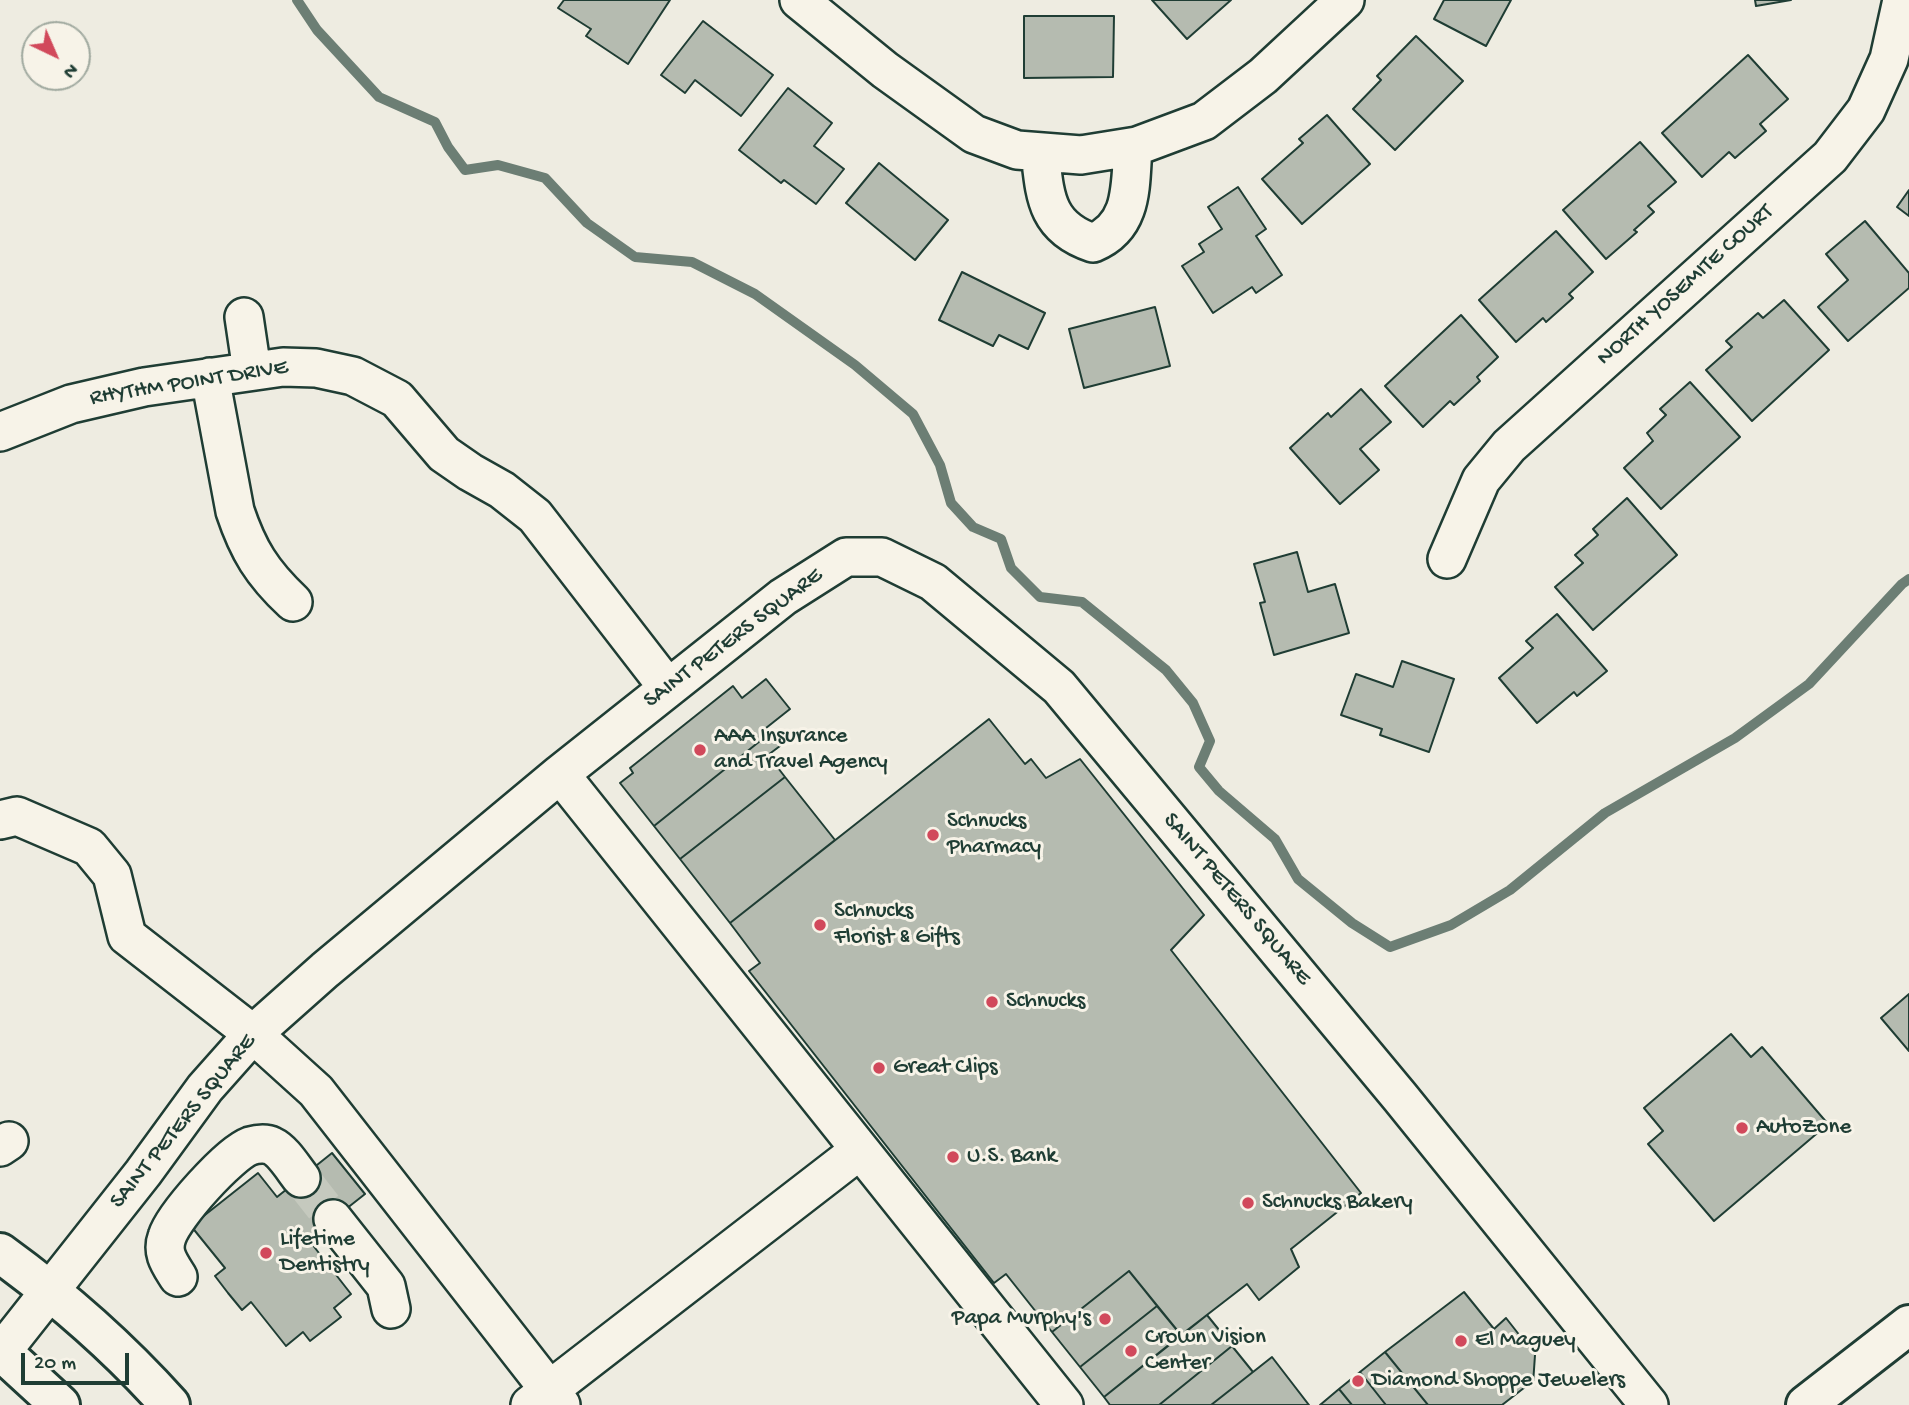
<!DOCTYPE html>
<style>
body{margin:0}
#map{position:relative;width:1909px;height:1405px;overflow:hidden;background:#eeece1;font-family:"Gochi Hand",sans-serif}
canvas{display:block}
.north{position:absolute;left:21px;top:21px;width:70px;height:70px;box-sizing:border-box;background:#f7f3e8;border:2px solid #a1aaa0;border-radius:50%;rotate:136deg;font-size:19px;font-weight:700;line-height:28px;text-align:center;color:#1f3d34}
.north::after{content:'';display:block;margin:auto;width:24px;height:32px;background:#d1495b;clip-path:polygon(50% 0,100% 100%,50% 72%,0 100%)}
.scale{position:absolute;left:21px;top:1353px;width:108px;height:32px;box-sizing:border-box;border:4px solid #1f3d34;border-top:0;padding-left:9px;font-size:21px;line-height:24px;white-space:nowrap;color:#1f3d34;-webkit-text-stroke:5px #f7f3e8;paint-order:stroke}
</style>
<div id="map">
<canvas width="1909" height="1405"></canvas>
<div class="north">N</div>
<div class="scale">20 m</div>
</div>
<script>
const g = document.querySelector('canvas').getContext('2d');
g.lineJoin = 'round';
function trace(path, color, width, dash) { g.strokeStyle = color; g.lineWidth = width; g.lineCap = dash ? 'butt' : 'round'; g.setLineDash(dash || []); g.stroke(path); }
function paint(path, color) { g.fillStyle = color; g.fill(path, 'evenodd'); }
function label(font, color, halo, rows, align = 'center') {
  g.font = font + ' "Gochi Hand",sans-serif'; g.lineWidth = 6; g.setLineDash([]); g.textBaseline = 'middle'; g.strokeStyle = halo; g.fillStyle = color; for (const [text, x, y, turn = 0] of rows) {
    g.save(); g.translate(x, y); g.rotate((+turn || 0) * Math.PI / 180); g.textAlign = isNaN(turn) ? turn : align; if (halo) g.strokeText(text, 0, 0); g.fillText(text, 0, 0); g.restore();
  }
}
trace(new Path2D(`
 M297,0L317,30L379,97L435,122L448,147L465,170L498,165L545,178L587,223L635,257L692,262L755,294L855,365L913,414L940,465L951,503L973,527L1001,539L1011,568L1040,597L1082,602L1166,670L1193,703L1210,741L1199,767L1219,791L1275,839L1298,879L1352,923L1390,947L1451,925L1510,890L1605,813L1735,738L1809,684L1902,584L1909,579`), '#6c7e74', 10);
const building = new Path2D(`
 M564,0H670L628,64L586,36L591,29L558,8Z
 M1152,0H1231L1187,39Z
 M1444,0H1511L1486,46L1434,19Z
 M1755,0H1791L1756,6Z
 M1024,16H1114L1113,77L1024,78Z
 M703,21L773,75L741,116L695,80L685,93L661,75Z
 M1416,36L1463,81L1395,150L1353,109L1381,80L1377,76Z
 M1748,55L1788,99L1760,124L1766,131L1735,158L1729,152L1702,177L1662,133Z
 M788,88L832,123L814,146L844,169L816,204L784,180L781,183L739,150Z
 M1327,115L1370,164L1302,224L1262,179L1303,143L1299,139Z
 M1640,142L1676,182L1648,206L1654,212L1634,230L1637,232L1606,259L1563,210Z
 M879,163L948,220L915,260L846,203Z
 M1238,187L1266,229L1256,236L1282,275L1256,293L1252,287L1213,313L1182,266L1204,252L1199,244L1222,229L1208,207Z
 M1909,190V216L1897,207Z
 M1865,221L1909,273V288L1848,341L1818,307L1848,280L1826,254Z
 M1556,231L1593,272L1569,294L1573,298L1546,322L1543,318L1516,342L1479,300Z
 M962,272L1045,313L1028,349L999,335L993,346L939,320Z
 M1784,300L1829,350L1752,421L1706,370L1732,347L1726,341L1758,313L1763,318Z
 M1155,307L1170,366L1084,388L1069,329Z
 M1461,315L1498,357L1477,377L1480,381L1454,405L1450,401L1423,427L1385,386Z
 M1690,382L1740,437L1661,509L1624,468L1653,441L1647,433L1666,415L1660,409Z
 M1361,389L1391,422L1360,449L1379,470L1340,504L1290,448L1328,413L1331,417Z
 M1627,498L1677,555L1593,630L1555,587L1583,563L1575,555L1598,535L1593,529Z
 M1297,552L1308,592L1335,584L1349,633L1274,655L1260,603L1265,602L1254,564Z
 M1557,614L1607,671L1577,696L1574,692L1537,723L1499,678L1533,648L1526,641Z
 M1402,661L1454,679L1429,752L1380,735L1382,729L1341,715L1356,674L1393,687Z
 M766,679L790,709L766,728L770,733L654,826L620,783L633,773L630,768L733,686L742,698Z
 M989,719L1025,764L1031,759L1046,778L1080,759L1204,915L1171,950L1361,1193L1291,1249L1299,1267L1259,1300L1247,1284L1181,1335L1129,1271L1052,1332L1006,1274L994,1283L749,971L760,963L730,923Z
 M770,733L780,746L768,755L785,777L680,859L654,826Z
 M785,777L835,840L730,923L680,859Z
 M1909,994V1051L1881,1018Z
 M1731,1034L1751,1057L1762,1047L1828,1124L1714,1221L1648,1144L1663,1131L1644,1108Z
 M332,1153L365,1194L308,1239L351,1294L334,1308L341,1317L310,1341L303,1332L286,1346L251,1302L242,1310L228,1293L215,1276L225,1268L191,1226L258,1173L277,1197Z
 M1129,1271L1157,1306L1080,1367L1052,1332Z
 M1464,1292L1494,1329L1506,1318L1535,1355L1533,1384H1529L1502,1405H1428L1385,1352Z
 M1157,1306L1181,1335L1104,1397L1080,1367Z
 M1207,1315L1232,1346L1159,1405H1110L1104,1397Z
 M1232,1346L1253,1372L1211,1405H1159Z
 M1385,1352L1428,1405H1386L1360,1372Z
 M1272,1357L1309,1405H1211L1253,1372Z
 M1360,1372L1386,1405H1352L1339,1389Z
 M1339,1389L1352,1405H1320Z`);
paint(building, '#b5bbb0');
trace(building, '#1f3d34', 2);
trace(new Path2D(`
 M301,1178L333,1219`), '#c5c9be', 37, [37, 18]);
const minor = new Path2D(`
 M799,0L885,70L974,134L1017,150L1081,155L1137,146L1204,121L1263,76L1345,0
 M1040,152C1045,195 1045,227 1093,243C1134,226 1130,185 1133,147
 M244,317L252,371
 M210,377L235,511C248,550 262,573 293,602
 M0,432L71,404L144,387L283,367L316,368L353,376L397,399L444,454L470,472L502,490L535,516L668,688
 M1447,559L1481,480L1509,446L1830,157L1866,110L1889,59L1902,0
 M560,774L1064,1405
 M0,820L17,816L89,847L112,875L127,936L253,1034L316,1091L561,1405
 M0,1147L9,1141
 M333,1219L386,1286L391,1309
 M178,1277C170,1264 161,1253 167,1237C174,1215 229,1154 250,1146C257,1144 266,1143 272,1146C283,1151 293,1168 301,1178
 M0,1354L143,1173L205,1088L253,1034L325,970L560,774L783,597L846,557H882L933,582L1059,687L1400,1097L1649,1405
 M530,1405L860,1150`);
const major = new Path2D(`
 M0,1253C62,1298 119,1348 170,1405
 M0,1350L60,1405
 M1806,1405L1909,1325`);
trace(minor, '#1f3d34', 42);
trace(major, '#1f3d34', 44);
trace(minor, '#f7f3e8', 37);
trace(major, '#f7f3e8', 38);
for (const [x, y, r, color] of [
 [700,750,7,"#d1495b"],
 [933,835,7,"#d1495b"],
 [820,925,7,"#d1495b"],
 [992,1002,7,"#d1495b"],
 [879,1068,7,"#d1495b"],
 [1742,1128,7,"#d1495b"],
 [953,1157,7,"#d1495b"],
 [1248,1203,7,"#d1495b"],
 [266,1253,7,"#d1495b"],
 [1105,1319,7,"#d1495b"],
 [1461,1341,7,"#d1495b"],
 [1131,1351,7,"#d1495b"],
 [1358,1381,7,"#d1495b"]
]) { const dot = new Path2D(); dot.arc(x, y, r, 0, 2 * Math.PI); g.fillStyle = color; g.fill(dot); trace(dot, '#f7f3e8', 2.5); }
label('23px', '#1f3d34', '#f7f3e8', [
 ["NORTH YOSEMITE COURT",1686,286,-42],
 ["RHYTHM POINT DRIVE",189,384,-9],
 ["SAINT PETERS SQUARE",734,639,-37],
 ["SAINT PETERS SQUARE",1236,900,50],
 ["SAINT PETERS SQUARE",184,1122,-51]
]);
label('23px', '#1f3d34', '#f7f3e8', [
 ["AAA Insurance",714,737],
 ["and Travel Agency",714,763],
 ["Schnucks",947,822],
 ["Pharmacy",947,848],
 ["Schnucks",834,912],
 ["Florist & Gifts",834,938],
 ["Schnucks",1006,1002],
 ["Great Clips",893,1068],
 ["AutoZone",1756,1128],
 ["U.S. Bank",967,1157],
 ["Schnucks Bakery",1262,1203],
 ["Lifetime",280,1240],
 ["Dentistry",280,1266],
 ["Papa Murphy's",1091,1319,"right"],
 ["Crown Vision",1145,1338],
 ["Center",1145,1364],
 ["El Maguey",1475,1341],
 ["Diamond Shoppe Jewelers",1372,1381]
], 'left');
</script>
